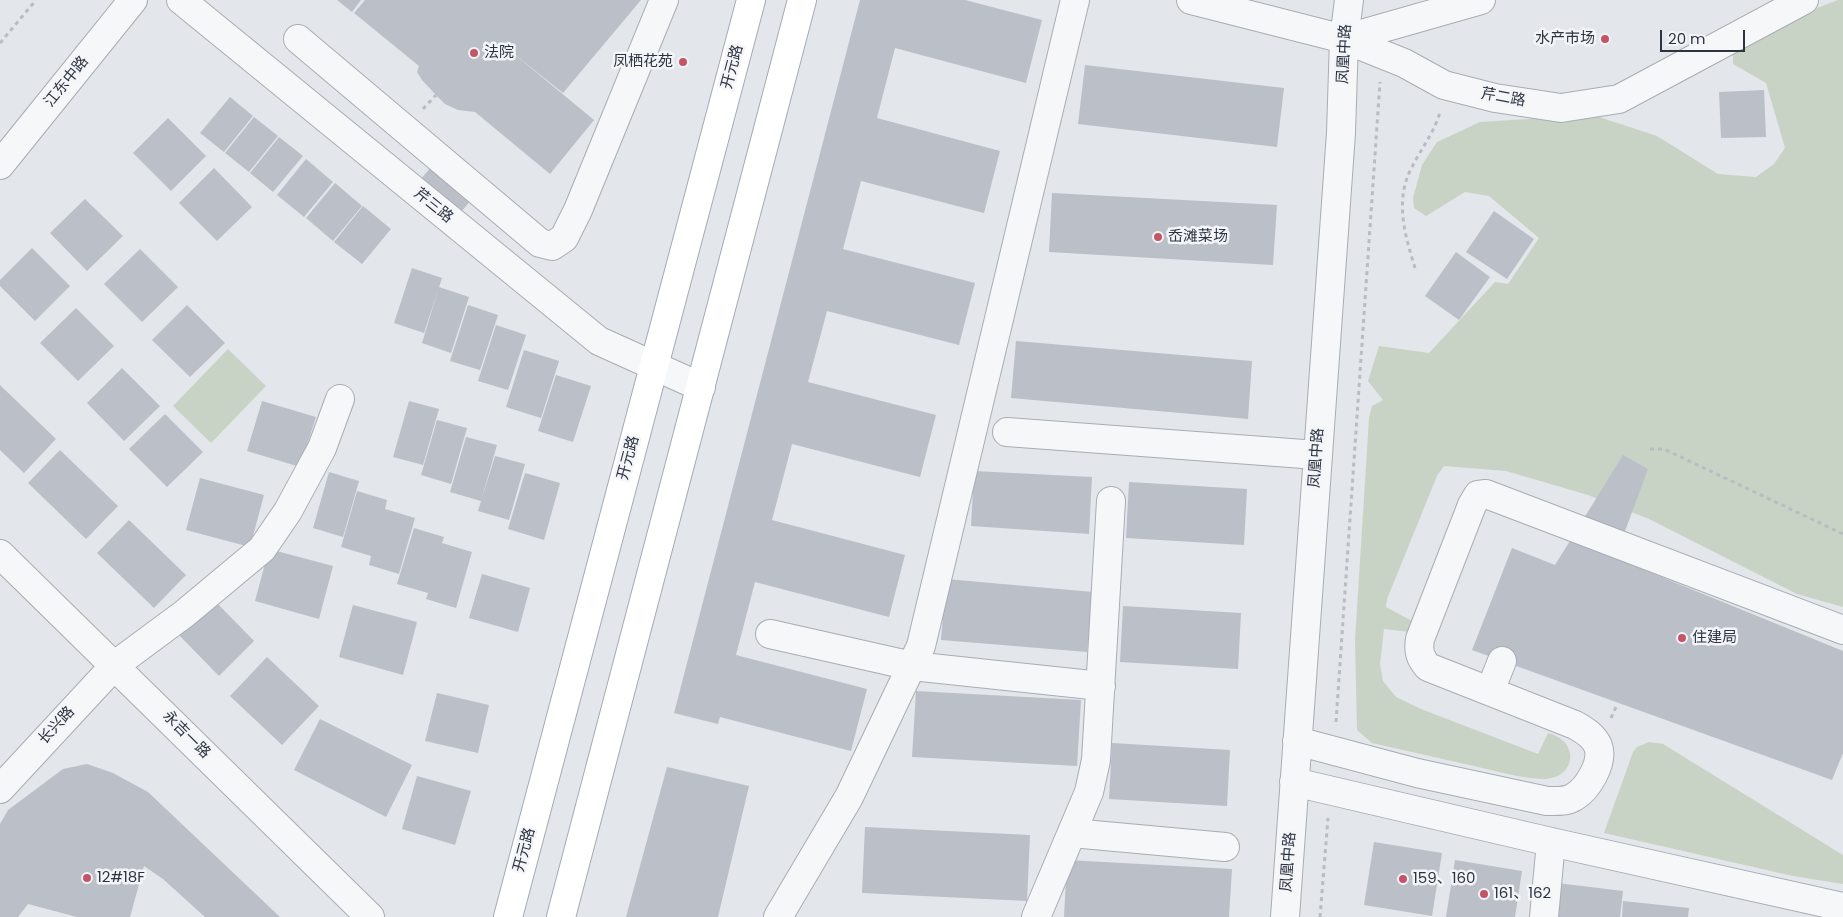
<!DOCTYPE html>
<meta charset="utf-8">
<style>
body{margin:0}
#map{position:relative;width:1843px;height:917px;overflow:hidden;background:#e3e6ea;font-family:Poppins,sans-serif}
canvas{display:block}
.scale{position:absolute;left:1660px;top:30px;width:85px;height:22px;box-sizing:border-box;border:2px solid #2c3441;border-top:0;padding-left:6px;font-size:15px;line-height:18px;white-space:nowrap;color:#2c3441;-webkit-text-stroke:4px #f3f5f8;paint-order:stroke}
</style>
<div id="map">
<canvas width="1843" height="917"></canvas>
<div class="scale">20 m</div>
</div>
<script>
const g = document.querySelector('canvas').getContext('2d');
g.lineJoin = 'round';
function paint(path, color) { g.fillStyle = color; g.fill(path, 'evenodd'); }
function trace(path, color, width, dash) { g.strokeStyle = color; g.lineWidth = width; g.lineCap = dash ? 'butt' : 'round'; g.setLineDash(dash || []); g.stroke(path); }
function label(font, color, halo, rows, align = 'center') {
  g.font = font + ' Poppins,"Noto Sans SC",sans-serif'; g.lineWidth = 5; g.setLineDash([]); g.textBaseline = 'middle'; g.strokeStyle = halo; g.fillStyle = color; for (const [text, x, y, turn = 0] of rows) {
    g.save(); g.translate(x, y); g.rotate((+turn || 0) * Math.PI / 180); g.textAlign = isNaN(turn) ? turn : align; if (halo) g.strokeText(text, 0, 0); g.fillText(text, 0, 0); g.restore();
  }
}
paint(new Path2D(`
 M1838,0H1843V607L1797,594L1649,519L1588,495L1506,471L1444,466L1437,476L1387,599L1386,607L1412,621L1410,632L1384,629L1380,664L1383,681L1396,697L1421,709L1538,754L1548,733C1581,741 1576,780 1542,779C1519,778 1496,771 1474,766C1440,758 1406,751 1372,743L1357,730L1355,640L1369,418L1372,406L1383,400L1368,381L1379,346L1429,353L1495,282L1508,284L1539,238L1489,196L1465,192L1426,216L1414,208L1413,198L1422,165L1437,142L1480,122L1593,115L1657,136L1718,174L1756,177L1774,164L1785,148L1766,83L1733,64V51L1746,35Z
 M228,349L266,386L211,443L173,406Z
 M1649,742L1663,744L1843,855V884L1793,876L1604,833L1633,752L1637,747Z`), '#c9d3c5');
paint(new Path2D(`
 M337,0H361L352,12Z
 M365,0H641L563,93L508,49L594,120L550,174L475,112L458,110L445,104L436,95L422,80L417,72L419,66L354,13Z
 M860,0H965L1042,20L1026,83L895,48L877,118L1000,151L984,213L861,181L843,249L975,283L959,345L827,311L808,382L936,415L920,477L792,444L772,520L905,555L889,617L755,582L736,655L867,689L851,751L720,717L718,724L674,713Z
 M1085,65L1284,88L1277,147L1078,124Z
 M1764,90L1766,137L1721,138L1719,92Z
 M230,97L253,116L224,152L200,133Z
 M254,117L278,136L249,172L225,153Z
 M168,118L206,156L171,191L133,153Z
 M279,137L303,156L273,192L250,173Z
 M306,159L333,182L304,217L277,195Z
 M431,167L471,200L456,218L416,185Z
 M214,168L252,207L217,241L179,203Z
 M335,183L362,206L333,241L306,218Z
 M1052,193L1277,205L1273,265L1049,252Z
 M85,199L123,236L87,271L50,233Z
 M363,206L391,229L362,264L334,242Z
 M1494,211L1534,239L1507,279L1466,252Z
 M32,248L70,286L35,321L0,286V280Z
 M140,249L178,287L142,322L104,284Z
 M1456,252L1490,277L1459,320L1425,296Z
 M412,268L442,278L424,333L394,323Z
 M439,287L469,297L451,353L422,343Z
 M187,305L225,343L190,377L152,340Z
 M468,305L498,315L480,370L450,361Z
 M76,308L114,346L78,381L40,343Z
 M496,325L526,335L508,390L478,381Z
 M1016,341L1252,361L1248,419L1011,398Z
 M524,350L559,361L541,418L506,407Z
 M122,368L160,406L124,441L87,403Z
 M556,375L591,386L573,442L538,431Z
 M0,385L56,439L24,473L0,450Z
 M262,401L316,417L300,467L247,451Z
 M409,401L439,409L423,465L393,457Z
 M165,414L203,452L167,487L129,449Z
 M437,420L467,428L451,484L421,475Z
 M466,437L497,445L481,501L450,492Z
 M60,450L118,506L86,539L28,483Z
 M1623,455L1648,469L1615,558L1843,651V753L1832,780L1472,650L1512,548L1555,565Z
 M495,456L525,464L509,520L478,511Z
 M974,471L1092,477L1089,534L971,526Z
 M329,472L359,481L343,537L313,528Z
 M525,473L560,483L544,540L508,529Z
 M200,478L264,495L250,547L186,530Z
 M1129,482L1247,489L1244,545L1126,538Z
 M357,491L387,500L385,509L415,518L399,574L369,565L371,556L341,547Z
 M129,520L186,575L154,608L97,553Z
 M414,528L444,537L442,543L472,552L456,608L426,599L428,593L397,584Z
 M269,549L333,566L319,619L255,601Z
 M482,574L530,588L518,632L469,618Z
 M946,579L1093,592L1087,652L941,640Z
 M211,597L254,641L219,676L176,632Z
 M353,605L417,622L403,675L339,657Z
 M1123,606L1241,613L1238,669L1120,662Z
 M267,657L319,706L282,745L230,696Z
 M916,691L1081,700L1077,766L912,757Z
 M437,693L489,705L478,753L425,741Z
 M320,719L412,765L386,817L294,770Z
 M1112,743L1230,750L1227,806L1109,799Z
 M87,764L113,773L148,792L280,917H205L163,879L144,866L130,917H77L28,904L18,917H0V824L8,810L63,769Z
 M667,767L749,786L718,917H626Z
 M417,776L471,791L455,845L402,829Z
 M865,827L1030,835L1027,901L862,893Z
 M1374,842L1442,853L1432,916L1364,905Z
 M1067,860L1232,869L1229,917H1064Z
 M1455,860L1522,871L1515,917H1446Z
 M1557,883L1623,891L1620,917H1553Z
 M1623,901L1689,908L1688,917H1622Z`), '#bbbfc7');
const minor = new Path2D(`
 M181,0L599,341L701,387
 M1191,0L1344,39L1404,63L1444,85L1495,98L1561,108L1619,99L1804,0
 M298,39L540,243L552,246L564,238L578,210L664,0
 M1344,39L1481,0
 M0,165L133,0
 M1007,432L1317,455
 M0,554L370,917
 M770,634L912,666L1101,686
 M1490,691L1502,661
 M1297,741L1417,773L1547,801C1556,801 1566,802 1574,797C1588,789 1604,762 1598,746C1594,736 1584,730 1575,725L1428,667C1420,658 1418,651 1420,639L1472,505L1478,495L1486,494L1843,630
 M1294,782L1551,842L1843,907
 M0,789L115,665L184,614L262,549L288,511L322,448L340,399
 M1072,833L1225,847
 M778,917L849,797L921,646L1075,0
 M1036,917L1089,792L1096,760L1111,501
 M1285,917L1341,133L1344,39L1349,0
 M1544,917L1551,842`);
const major = new Path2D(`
 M508,917L751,0
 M561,917L802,0`);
trace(minor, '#a8adb4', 30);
trace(major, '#a3abb5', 30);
trace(new Path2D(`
 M0,43L36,0
 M423,109L436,95
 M1415,268C1405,235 1394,200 1412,167C1421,149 1435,131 1440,112
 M1650,449H1664L1843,534
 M1611,718L1617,705
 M1336,722L1380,82
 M1320,917L1328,818`), '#b9bcc2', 3, [4, 4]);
trace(minor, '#f6f7f9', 28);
trace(major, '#fff', 28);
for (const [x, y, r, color] of [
 [1605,39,5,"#c45467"],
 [474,53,5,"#c45467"],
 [683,62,5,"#c45467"],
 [1158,237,5,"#c45467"],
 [1682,638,5,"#c45467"],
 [87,878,5,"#c45467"],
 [1403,879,5,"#c45467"],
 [1484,894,5,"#c45467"]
]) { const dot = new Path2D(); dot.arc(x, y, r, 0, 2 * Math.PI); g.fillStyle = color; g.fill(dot); trace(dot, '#f3f5f8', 2); }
label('15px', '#2c3441', '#f3f5f8', [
 ["水产市场",1595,39,"right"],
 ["法院",484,53],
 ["凤栖花苑",673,62,"right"],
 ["岙滩菜场",1168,237],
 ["住建局",1692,638],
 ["12#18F",97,878],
 ["159、160",1413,879],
 ["161、162",1494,894]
], 'left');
label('15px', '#2c3441', '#f3f5f8', [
 ["凤凰中路",1345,54,-87],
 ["开元路",733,67,-75],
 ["江东中路",67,82,-51],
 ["芹二路",1503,98,10],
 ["芹三路",433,206,39],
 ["开元路",629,458,-75],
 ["凤凰中路",1317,458,-86],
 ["长兴路",57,726,-47],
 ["永吉一路",186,735,45],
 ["开元路",525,850,-75],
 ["凤凰中路",1289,862,-86]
]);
</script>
